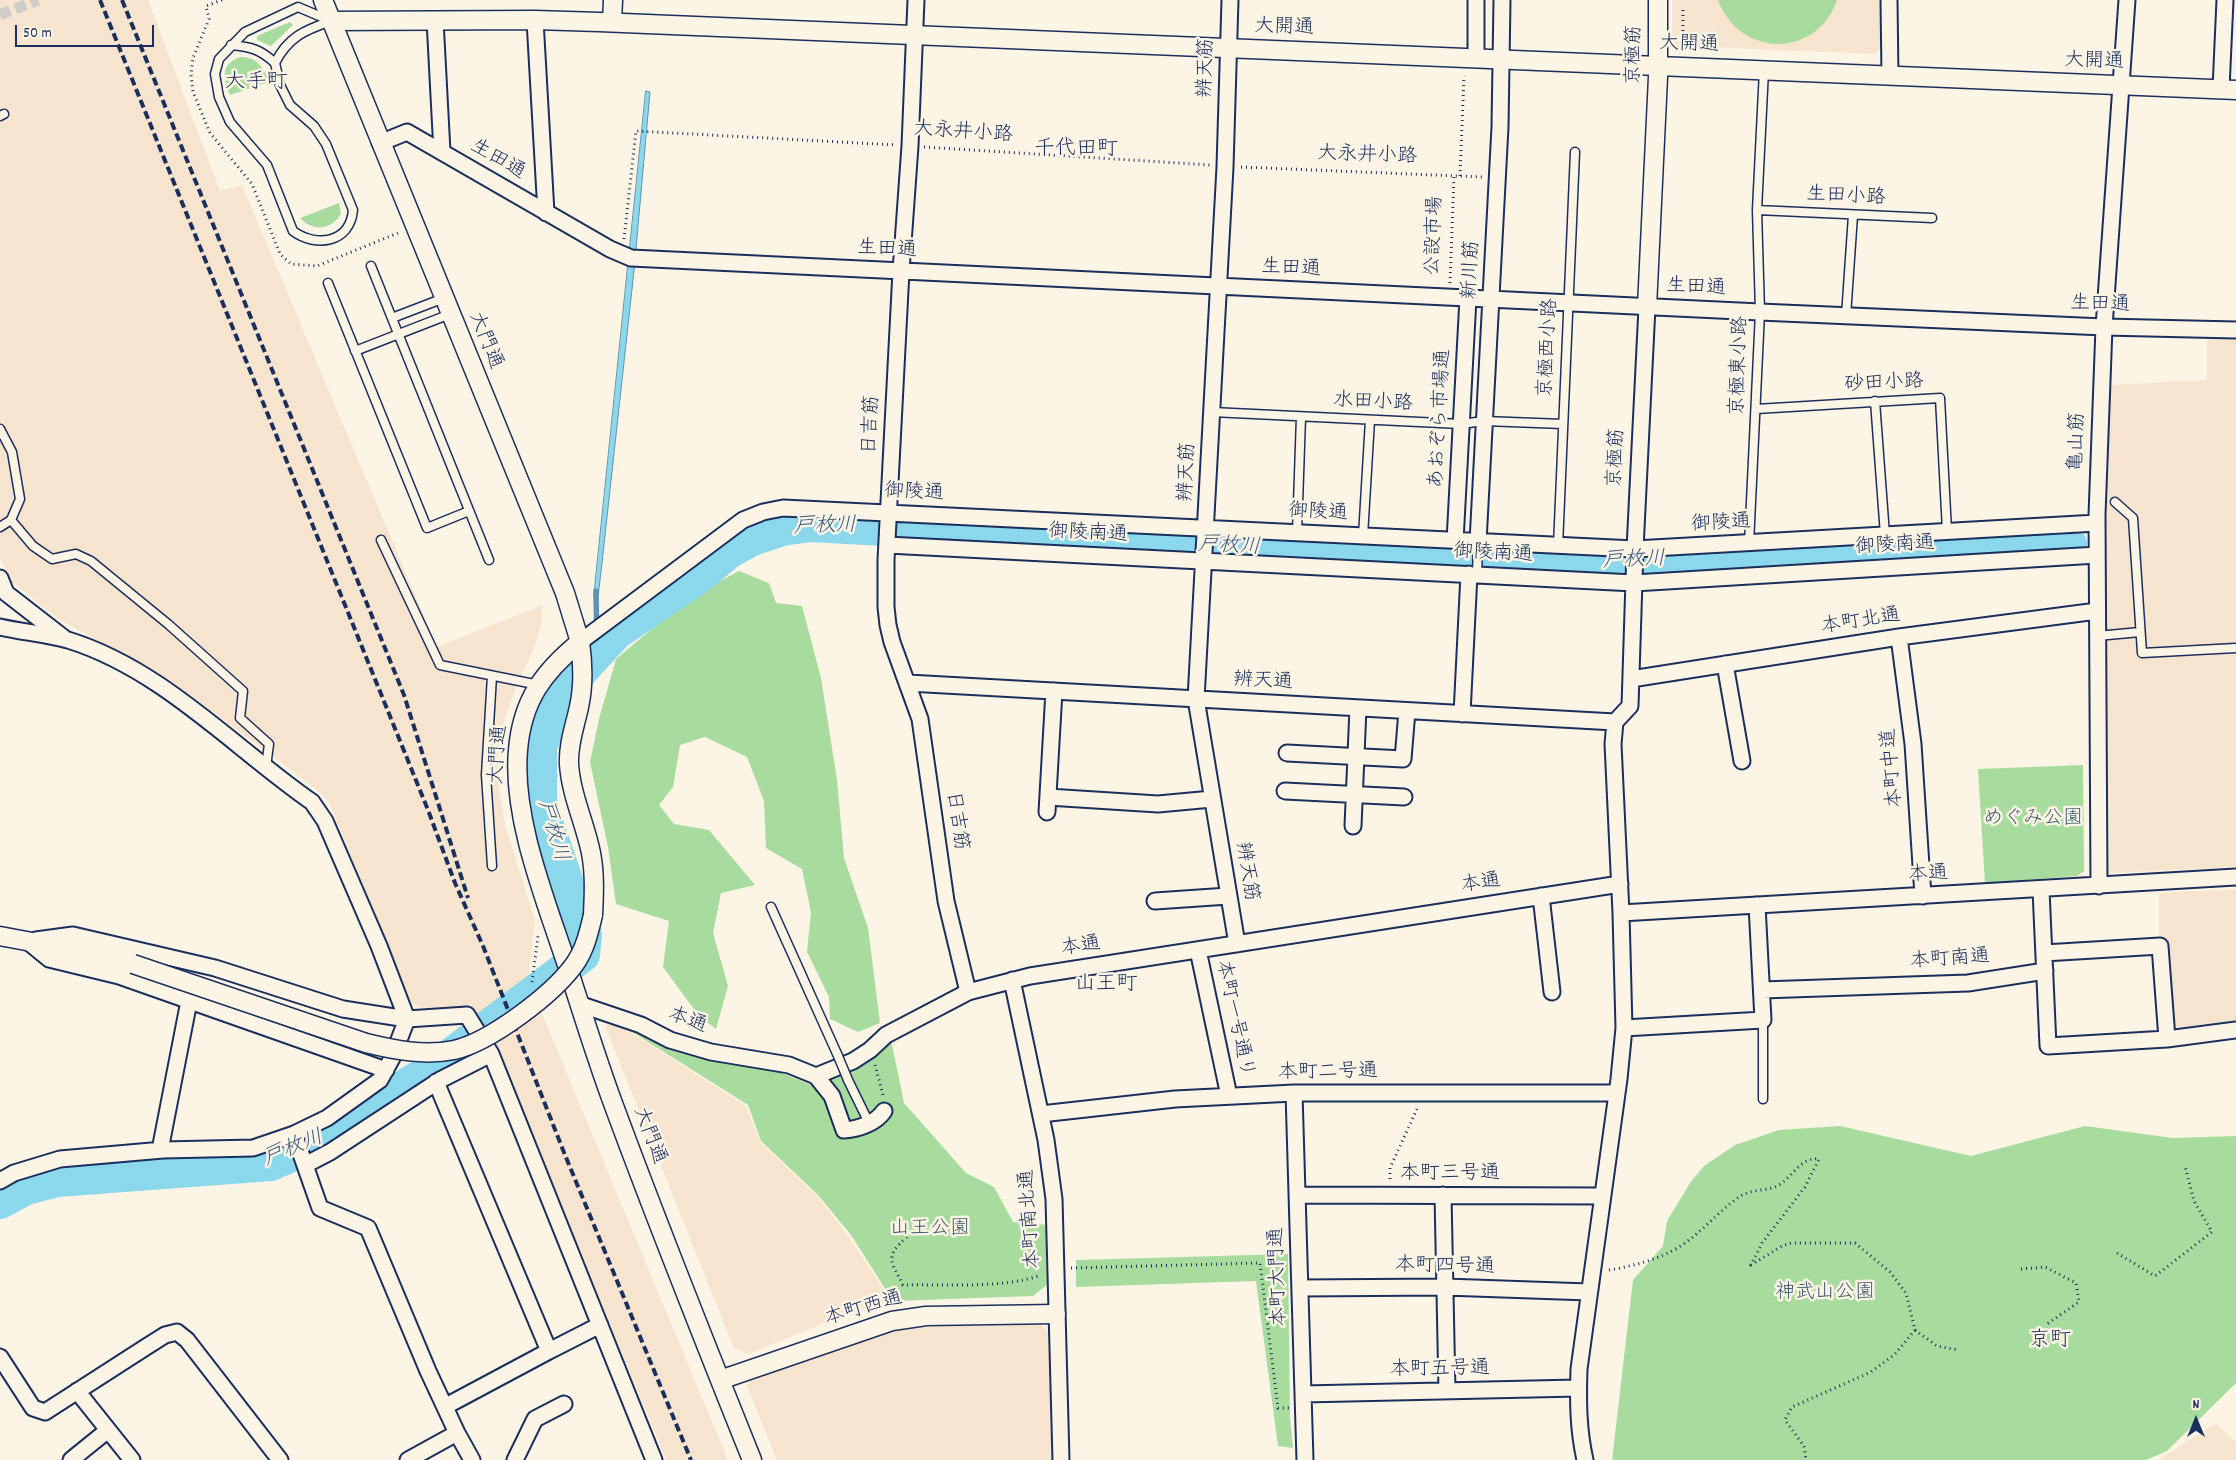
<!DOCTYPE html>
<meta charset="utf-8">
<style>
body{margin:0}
#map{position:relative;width:2236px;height:1460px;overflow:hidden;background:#fcf5e5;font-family:Dekko,sans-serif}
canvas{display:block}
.north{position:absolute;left:2171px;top:1395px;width:50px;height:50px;-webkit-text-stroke:4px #fcf5e5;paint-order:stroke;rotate:0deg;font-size:14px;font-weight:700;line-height:20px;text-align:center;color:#1b2f5e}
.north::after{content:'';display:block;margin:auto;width:18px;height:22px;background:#1b2f5e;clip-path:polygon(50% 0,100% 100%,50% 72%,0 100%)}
.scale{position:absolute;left:15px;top:25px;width:139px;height:22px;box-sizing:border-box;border:2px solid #1b2f5e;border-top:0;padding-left:6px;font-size:15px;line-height:18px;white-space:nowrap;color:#1b2f5e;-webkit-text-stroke:4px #fcf5e5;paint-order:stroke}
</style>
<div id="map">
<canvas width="2236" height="1460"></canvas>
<div class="north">N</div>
<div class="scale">50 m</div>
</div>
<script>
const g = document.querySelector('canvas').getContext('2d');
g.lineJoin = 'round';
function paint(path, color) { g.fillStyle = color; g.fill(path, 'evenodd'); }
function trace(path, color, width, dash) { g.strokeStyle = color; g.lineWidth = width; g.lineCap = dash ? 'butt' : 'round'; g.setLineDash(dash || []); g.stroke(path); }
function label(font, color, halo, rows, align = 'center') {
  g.font = font + ' Dekko,"Klee One",sans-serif'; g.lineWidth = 5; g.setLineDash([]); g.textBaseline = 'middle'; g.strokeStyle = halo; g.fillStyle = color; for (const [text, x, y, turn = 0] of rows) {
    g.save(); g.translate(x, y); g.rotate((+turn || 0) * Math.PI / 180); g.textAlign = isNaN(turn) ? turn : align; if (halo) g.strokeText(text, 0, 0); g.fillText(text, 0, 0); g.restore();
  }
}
paint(new Path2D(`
 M0,0H148L220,191L242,185L437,647L543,605L541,624L535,646L518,682L504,721L498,757V781L505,825L535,920L528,980L728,1460H666L503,1060L471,1004L454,1010L429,1011L412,1004L328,800L299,776L170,680L60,620L11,581L0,558Z
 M1672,0H1882L1881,47L1875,54L1678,46L1672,42Z
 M2207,339H2236V867L2106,873L2102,524L2111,385L2207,380Z
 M2236,889V1020L2173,1028L2169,942L2159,941V893Z
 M616,1023L746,1106L760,1142L817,1196L849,1237L892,1302L850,1313L748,1354L734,1348L605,1026Z
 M1041,1324L1050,1335L1053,1460H777L746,1384L831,1347L907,1327Z
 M2216,1423L2236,1442V1460H2158Z`), '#f6e4ce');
paint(new Path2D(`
 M1718,0H1837C1817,59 1739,58 1718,0Z
 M290,22L293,25L271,46L257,40V36Z
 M240,57C258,57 263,67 269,82L230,95C223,77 220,65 240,57Z
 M339,203L341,214C331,230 313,232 300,218Z
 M739,571L769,583L776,603L802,606L821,678L837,780L844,858L868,928L880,1023L858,1032L830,1019L829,997L807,952L811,912L802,869L766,848L764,801L747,757L705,737L680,745L673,787L659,805L674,824L709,830L755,885L721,893L713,933L728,986L716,1029L699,1016L663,967L669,921L616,904L608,847L590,762L599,719L616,659L690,597Z
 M2083,765L2084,871L2077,876L1985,883L1978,769Z
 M621,1025L772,1069L814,1086L860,1066L891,1040L904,1103L966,1173L994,1187L1013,1222L1048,1225L1049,1283L1033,1296L893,1301L851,1235L818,1195L761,1141L748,1105Z
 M1840,1126L1971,1156L2085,1126L2173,1138L2236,1136V1383L2167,1451L2146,1460H1612L1633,1280L1663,1246L1667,1221L1690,1183L1704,1166L1735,1145L1779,1130Z
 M1288,1254L1290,1417L1293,1448L1278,1446L1256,1281L1076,1287V1260Z`), '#a7dc9e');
const water = new Path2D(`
 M646,91L650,92L634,271L602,563L598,597H594Z`);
paint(water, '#8bd7eb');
trace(water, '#5e94b3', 1);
trace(new Path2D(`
 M596,591L597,652`), '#5e94b3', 5.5);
trace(new Path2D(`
 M0,1202L26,1188L57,1180L271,1164L317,1144L373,1110L402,1088L431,1070L583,955L585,935L540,805V748L558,696L616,633L701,575L730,551L752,539L782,529L811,525L1228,548L1607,564H1643L2041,542L2070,544`), '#8bd7eb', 34);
trace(new Path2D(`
 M0,15L38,0`), '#cfcdca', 11, [11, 5.5]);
const service = new Path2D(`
 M298,7L331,21C305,30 288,37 275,63L280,85L290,105L314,126L326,144L353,210C350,243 316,248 293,231L267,165L230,122L219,97L215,74L219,59L245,32Z
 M231,45C251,47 260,49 275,63
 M0,116L4,114
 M1757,210L1932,218
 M371,266L489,560
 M328,283L427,528L469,511
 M1846,316L1853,215
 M392,318L444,298
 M355,351L450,314
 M1875,401L1885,535
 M1756,409L1940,398L1947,531
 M1212,412L1461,424L1484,421L1563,424
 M0,429L12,452L20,499L11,520L0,527
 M2115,502L2133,518L2142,653L2236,648
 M11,520L33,546L52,559L76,554L91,561L168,624L243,691L240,718L269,744L266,767
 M1297,533L1301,417
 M1363,536L1370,420
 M381,540L440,665L539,685
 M1749,544L1760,312L1757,210L1764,70
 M1558,546L1575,152
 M1477,575L1478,542
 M2097,636L2140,632
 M492,676L486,775L492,866
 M771,907L838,1056
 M1763,1020V1099
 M848,1080L869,1123`);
const minor = new Path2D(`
 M916,0L910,146L901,271L886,560V607L888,625L892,642L920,719L946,901L968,992
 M1230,0L1225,167L1196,699L1237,944
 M1889,0L1890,76
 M435,20L442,152
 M535,20L546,213
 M1476,58V0
 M2221,89L2225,0
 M380,143L407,132L610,249L631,258L1760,312L2104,327L2236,330
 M1455,541L1468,298
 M1478,542L1500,127L1502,0
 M887,545L1634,583L2097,555
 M0,578L6,593L64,638
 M0,627C22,632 46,634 68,640C162,669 233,747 312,802L325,821L379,946L407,1019L467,1015L491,1054L654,1460
 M1899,637L1913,744L1923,896
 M580,642L743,520L763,512L783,508L1635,549L2097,523
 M1725,664L1742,761
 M1631,679L1899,637L2097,611
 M908,683L1615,722
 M1462,714L1469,574
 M1287,753L1403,759L1407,711
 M1285,791L1404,797
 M1048,797L1158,804L1212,799
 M1047,812L1054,691
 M1353,826L1358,708
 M2099,886L2097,515L2104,327L2127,0
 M2041,890L2048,1046L2167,1039L2236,1030
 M1541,896L1552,992
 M1155,901L1228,896
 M1621,913L2236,877
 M27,941L49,959L119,976L386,1070
 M1198,950L1229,1096
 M2044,953L2160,946L2167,1039
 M1012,980L1046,1140L1054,1199L1061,1460
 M1762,990L1968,983L2045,971
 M579,1004L641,1025L670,1040L711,1052L789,1065L816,1076L853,1061L870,1050L886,1035L968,992L1030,976L1620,884
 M1624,1028L1763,1020L1757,905
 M816,1076L832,1096L844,1130C859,1129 876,1123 884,1111
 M436,1082L549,1351L600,1325
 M1294,1093L1305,1460
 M1041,1114L1175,1099L1294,1093H1617
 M294,1134L320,1208L368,1228L428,1371L457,1433L408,1460
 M160,1150L189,1001
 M305,1165L330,1152L440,1080L491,1054
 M0,1181L14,1173L60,1159L163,1150L253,1148L294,1134L327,1118L380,1080L392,1058L407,1019L343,1009L215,968L73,935L36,940
 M1297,1195L1603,1196
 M1443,1195L1447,1391
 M1300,1288L1445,1287L1589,1292
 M0,1357L33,1408L45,1412L146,1347L165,1335L177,1332L187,1340L280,1460
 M77,1391L132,1460
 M1303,1394L1578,1388
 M446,1406L549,1351
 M457,1433L472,1460
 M71,1460L108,1430
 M515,1460L535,1419L564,1404
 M1585,1460C1578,1429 1578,1400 1579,1369L1619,1079L1624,1028L1621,913L1613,744L1615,722L1630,706L1635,549L1647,307`);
const tertiary = new Path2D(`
 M323,0L565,593L580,642C543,672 522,701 518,750C512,816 544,896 565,959C581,1008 596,1058 614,1106C658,1225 705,1343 752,1460
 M331,21L535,20L599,22L2236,90
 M612,22L613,0
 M1647,307L1658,77V0
 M580,642C583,664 584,685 579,707C575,726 568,744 569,764C571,795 585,823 591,853C595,874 594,894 593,915
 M0,936L80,951L133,964
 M720,1380L892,1321L926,1316L1056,1314`);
trace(service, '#1b2f5e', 11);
trace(minor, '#1b2f5e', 19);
trace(tertiary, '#1b2f5e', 21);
trace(new Path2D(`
 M222,0L206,6L209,19L193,58L191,75L193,92L210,133L252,184L280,254L291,264L317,266L398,233
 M1691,32V52
 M1683,51V10H1686
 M924,147L1210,165
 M1241,167L1482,177
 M1460,176L1464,76
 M624,239L636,131L896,145
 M1450,283L1454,176
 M532,982L538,936
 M875,1065L883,1095
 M1390,1179V1168L1417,1109
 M907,1237C884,1257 891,1261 903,1285C944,1284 1004,1289 1041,1275
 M2117,1253L2155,1276L2212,1232L2194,1201L2185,1166
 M1071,1268L1260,1263L1278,1408H1289
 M2021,1269L2045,1267L2076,1283L2079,1302L2047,1324
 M1609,1270C1632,1266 1653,1261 1674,1250C1699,1236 1716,1213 1739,1197C1752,1188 1767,1192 1779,1185C1792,1177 1802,1156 1819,1159L1805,1187L1762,1243L1751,1265L1782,1246L1791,1243H1855L1890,1272L1906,1293L1915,1330L1895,1354L1871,1372L1792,1407L1785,1420L1804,1446L1806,1460
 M1915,1330L1937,1346L1958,1350`), '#1b2f5e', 3, [1, 4]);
trace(service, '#fcf5e5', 8);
trace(minor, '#fcf5e5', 15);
trace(tertiary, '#fcf5e5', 18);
trace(new Path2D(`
 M100,0L428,810L455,883L483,946L565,1155L691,1460
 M122,0L404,695L468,898`), '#1b2f5e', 4, [8, 4]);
const serviceBridge = new Path2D(`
 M838,1056L848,1080`);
const tertiaryBridge = new Path2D(`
 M133,964L366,1043C394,1050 425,1056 454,1050C490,1042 552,995 574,965C585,950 589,932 593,915`);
trace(serviceBridge, '#1b2f5e', 11, []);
trace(tertiaryBridge, '#1b2f5e', 21, []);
trace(serviceBridge, '#fcf5e5', 8);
trace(tertiaryBridge, '#fcf5e5', 18);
label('20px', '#1b2f5e', '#fcf5e5', [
 ["大開通",1284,29,2],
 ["大開通",1689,46,2],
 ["京極筋",1636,55,-89],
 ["大開通",2094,63,2],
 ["辨天筋",1208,68,-88],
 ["大永井小路",963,134,4],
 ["大永井小路",1367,157,2],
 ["生田通",497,161,30],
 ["生田小路",1846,198,3],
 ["公設市場",1436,236,-88],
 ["生田通",887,251,3],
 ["生田通",1291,270,3],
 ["新川筋",1473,270,-87],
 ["生田通",1696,289,3],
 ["生田通",2100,306,2],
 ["大門通",484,341,68],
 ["京極西小路",1550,348,-87],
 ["京極東小路",1741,366,-88],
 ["砂田小路",1884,385,-3],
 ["水田小路",1373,404,3],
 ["あおぞら市場通",1442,419,-87],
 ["日吉筋",873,425,-87],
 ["亀山筋",2079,442,-88],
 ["京極筋",1618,458,-87],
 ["辨天筋",1189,472,-87],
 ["御陵通",914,494,3],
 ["御陵通",1318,514,3],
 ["御陵通",1721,525,-3],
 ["御陵南通",1088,535,3],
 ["御陵南通",1895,547,-3],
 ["御陵南通",1493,555,3],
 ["本町北通",1861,623,-9],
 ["辨天通",1263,683,3],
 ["大門通",500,755,-86],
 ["本町中道",1894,768,-95],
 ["日吉筋",955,821,82],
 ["辨天筋",1245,872,81],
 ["本通",1928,876,-3],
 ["本通",1481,885,-9],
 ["本通",1081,948,-9],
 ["本町南通",1950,961,-4],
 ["本町一号通り",1233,1019,78],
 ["本通",687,1022,20],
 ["本町二号通",1328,1074,-1],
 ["大門通",648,1136,69],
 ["本町三号通",1450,1175],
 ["本町南北通",1032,1219,-94],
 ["本町四号通",1445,1268,1],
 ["本町大門通",1280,1277,-92],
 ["本町西通",864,1310,-16],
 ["本町五号通",1440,1371,-1]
]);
label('20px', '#3e5a6e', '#fcf5e5', [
 ["めぐみ公園",2033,820],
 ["山王公園",930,1230],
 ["神武山公園",1825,1294]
]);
label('21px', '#1b2f5e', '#fcf5e5', [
 ["大手町",256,84],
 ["千代田町",1076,151],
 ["山王町",1106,986],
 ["京町",2050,1342]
]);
label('italic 21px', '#375981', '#fcf5e5', [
 ["戸枚川",825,528,-1],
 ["戸枚川",1229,548,3],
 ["戸枚川",1634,562,-2],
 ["戸枚川",551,831,74],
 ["戸枚川",294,1150,-22]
]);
</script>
